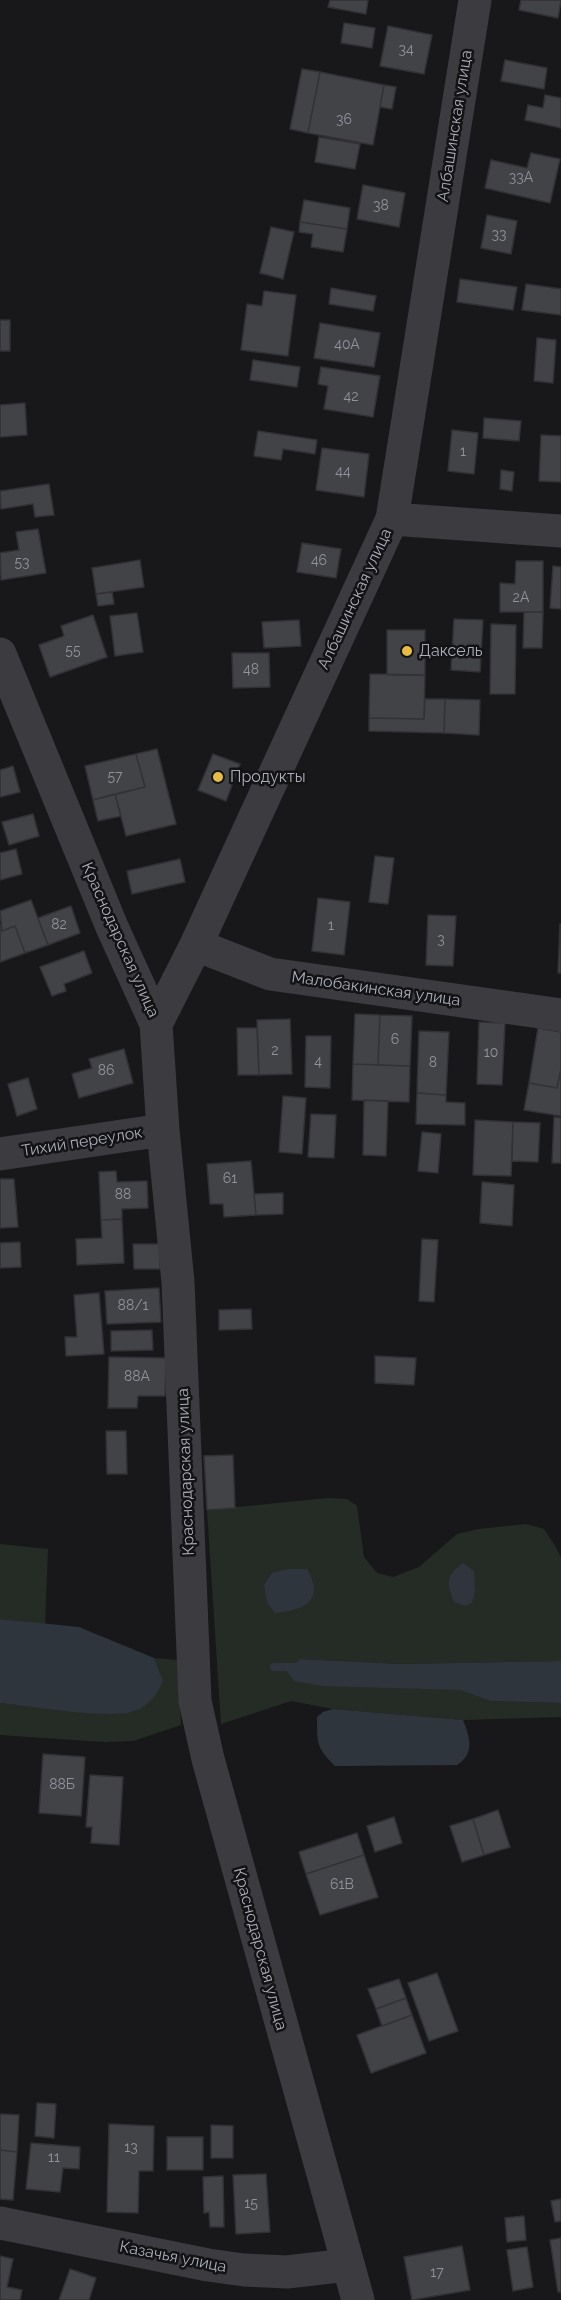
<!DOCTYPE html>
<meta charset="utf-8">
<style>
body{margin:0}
canvas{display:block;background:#18181a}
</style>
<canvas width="561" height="2300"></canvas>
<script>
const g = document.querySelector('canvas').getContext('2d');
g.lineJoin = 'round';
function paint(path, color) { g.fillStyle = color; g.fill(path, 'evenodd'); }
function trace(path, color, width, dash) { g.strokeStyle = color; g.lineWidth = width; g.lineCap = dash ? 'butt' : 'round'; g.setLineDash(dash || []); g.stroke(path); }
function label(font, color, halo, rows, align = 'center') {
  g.font = font + ' Raleway,sans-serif'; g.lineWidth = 5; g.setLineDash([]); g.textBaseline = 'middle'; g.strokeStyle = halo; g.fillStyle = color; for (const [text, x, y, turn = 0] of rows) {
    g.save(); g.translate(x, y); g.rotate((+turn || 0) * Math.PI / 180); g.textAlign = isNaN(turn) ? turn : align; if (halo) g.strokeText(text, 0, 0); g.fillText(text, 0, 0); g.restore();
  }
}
paint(new Path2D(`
 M328,1498L347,1499L357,1506L364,1557L377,1573L393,1577L419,1567L457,1534L479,1529L526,1524L544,1529L557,1549L561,1558V1661L400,1664L301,1659L460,1690L490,1701L561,1703V1717L463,1720L333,1709L291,1701L221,1724L207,1510Z
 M0,1544L48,1549L45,1624L0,1619Z
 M154,1658L177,1660L181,1725L133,1741L104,1742L0,1735V1703L111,1714L136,1711L163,1682Z`), '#242c25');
paint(new Path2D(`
 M463,1563L474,1571L475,1591L472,1603L465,1606L454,1602C447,1583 445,1576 463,1563Z
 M289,1569H307C326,1602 303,1610 275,1613L267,1602L264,1585L272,1573Z
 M0,1619L79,1627L154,1658L163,1681C157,1694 149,1706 135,1711C107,1720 32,1706 0,1703Z
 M301,1659L400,1664L561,1661V1703L490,1701L460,1690L322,1686L294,1681L286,1670Z
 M333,1709L463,1720C470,1737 475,1754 457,1765L335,1766C316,1747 317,1743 317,1717L323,1712Z`), '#2f353d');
trace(new Path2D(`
 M274,1667H300`), '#2f353d', 8);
const building = new Path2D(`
 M330,0H368L366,14L328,7Z
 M521,0H561L558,18L519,10Z
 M344,23L375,28L372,48L341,43Z
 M388,26L432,35L424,74L380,66Z
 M505,60L547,68L544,89L501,81Z
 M302,69L320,72L308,133L290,129Z
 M320,72L384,85L373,145L308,133Z
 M384,85L396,87L392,109L380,107Z
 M545,95L561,98V128L525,120L528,105L543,108Z
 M319,137L360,144L355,169L315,162Z
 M531,153L560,159L550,203L485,188L491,160L527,168Z
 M363,185L405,193L399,227L357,219Z
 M304,200L350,208L347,229L300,222Z
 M487,215L517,221L511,254L481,248Z
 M300,222L347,229L343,252L311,247L313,234L299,232Z
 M271,227L294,232L283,279L260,273Z
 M460,279L517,287L513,310L457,302Z
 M526,284L561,289V315L522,310Z
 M331,288L376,296L373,311L329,304Z
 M264,291L296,295L288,356L241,350L247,304L262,306Z
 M0,320H10V351H0Z
 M320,323L380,333L374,367L314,358Z
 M537,338L556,340L553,383L534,381Z
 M253,360L300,367L297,387L250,380Z
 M321,367L380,376L373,417L324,409L328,386L318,384Z
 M25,403L27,435L0,437V405Z
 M484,418L521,421L519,441L483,438Z
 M452,430L478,433L474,474L448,471Z
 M258,431L317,440L315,454L283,449L281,460L254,456Z
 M541,435L561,436V482L539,481Z
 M322,448L369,454L364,497L316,490Z
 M501,470L514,472L512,491L500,489Z
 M49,484L54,515L35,517L33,504L1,509L0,491Z
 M38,529L46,573L1,580L0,553L19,550L16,532Z
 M302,543L341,549L336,578L297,572Z
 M140,560L144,587L96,594L92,568Z
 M516,561H543V612H500V583L515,584Z
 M553,566L561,567V609L550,608Z
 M112,592L114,604L98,606L96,594Z
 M524,612H543L542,648H523Z
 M137,613L143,652L115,656L110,616Z
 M93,615L107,657L50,677L39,645L64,636L61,626Z
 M454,619L483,620L480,672L451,670Z
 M299,620L301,646L264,648L262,622Z
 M491,624L516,625L515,694H490Z
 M387,630H425V675H387Z
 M232,653H269L270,687L233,688Z
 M370,674L425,675L424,719L369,718Z
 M425,699H445L444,733L369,731V718L424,719Z
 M445,699L480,700L479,735L444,733Z
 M157,749L176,824L126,836L115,794L145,787L136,754Z
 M136,754L145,787L93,800L85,766Z
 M213,754L240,764L226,801L198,790Z
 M13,766L20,792L0,797V770Z
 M115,794L121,816L98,821L93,800Z
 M33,814L39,836L9,845L2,822Z
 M16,849L22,874L0,880V853Z
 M375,856L394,858L388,904L369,902Z
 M180,859L185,882L132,894L127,871Z
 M318,898L350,902L344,955L312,951Z
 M31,900L48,945L25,953L15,926L2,931L0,911Z
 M71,906L80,933L48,945L38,918Z
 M428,915L456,916L453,966L426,965Z
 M560,924L561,925V973H558Z
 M0,925L2,931L15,926L25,953L0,962Z
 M84,951L92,973L64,984L66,991L52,996L40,967Z
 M355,1014L380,1015L378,1065L353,1064Z
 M380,1015L412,1016L410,1066L378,1065Z
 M290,1019L292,1074L259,1075L257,1020Z
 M479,1022L505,1023L502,1085L477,1084Z
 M237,1028H257L259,1075H238Z
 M538,1028L561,1032V1069L557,1088L529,1083Z
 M419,1031L449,1032L446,1095L417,1093Z
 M306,1036H331L330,1088L305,1087Z
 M124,1049L133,1083L79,1098L72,1074L92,1068L89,1059Z
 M353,1064L410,1066L409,1102L352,1100Z
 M561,1069V1116L524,1110L529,1083L557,1088Z
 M28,1078L37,1109L17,1116L8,1084Z
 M417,1093L446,1095V1102L465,1103V1125L416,1124Z
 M283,1096L306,1098L302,1154L279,1152Z
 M364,1100L388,1101L386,1156L363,1155Z
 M311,1114L336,1115L334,1158L308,1157Z
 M554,1117L561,1118V1163H552Z
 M475,1120L513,1122L511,1176L473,1175Z
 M513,1122L540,1123L538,1162L512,1161Z
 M422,1132L441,1134L438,1173L418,1171Z
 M251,1161L256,1215L224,1217L223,1204H210L207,1164Z
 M116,1171L117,1182L147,1181L148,1208L122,1209V1219L101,1220L99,1172Z
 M0,1179H14L18,1227L0,1228Z
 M482,1182L514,1185L512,1226L480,1223Z
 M283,1193V1214L256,1215L254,1194Z
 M122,1219L124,1263L77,1265L76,1239L102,1238L101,1220Z
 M422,1239L438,1240L434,1302L419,1301Z
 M20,1242L21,1267L0,1268V1243Z
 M133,1244H160V1269H134Z
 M159,1288L161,1322L107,1324L105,1291Z
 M99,1293L104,1354L66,1356L65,1337H77L74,1295Z
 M251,1309L252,1329L219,1330V1310Z
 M152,1330L153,1350L111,1351V1331Z
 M375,1356L416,1358L414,1385L375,1383Z
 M109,1357L166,1358L165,1396H138L137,1408H108Z
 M106,1431H126L127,1474H107Z
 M233,1455L235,1508L207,1510L204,1456Z
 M43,1754L85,1757L81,1816L39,1813Z
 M90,1775L123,1777L119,1845L91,1843L92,1827H86Z
 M498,1810L510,1847L484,1855L473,1819Z
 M394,1817L402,1843L375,1852L367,1826Z
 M473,1819L484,1855L462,1862L450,1826Z
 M357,1833L364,1855L306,1874L299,1852Z
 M364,1855L378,1897L320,1915L306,1874Z
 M437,1973L458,2031L429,2041L408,1983Z
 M399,1979L406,1998L376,2009L368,1989Z
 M406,1998L412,2015L382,2026L376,2009Z
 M412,2015L426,2053L371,2073L357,2035Z
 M37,2103L56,2104L54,2138L35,2136Z
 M0,2114L19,2115L17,2152L0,2150Z
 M109,2124L154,2126L153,2171H139L138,2213L107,2212Z
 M211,2125L233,2126V2158H211Z
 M167,2137H203V2170H167Z
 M31,2143L80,2147L79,2169L63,2168L60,2192L26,2189Z
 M0,2150L17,2152L13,2200L0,2199Z
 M266,2174L270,2232L236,2234L233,2175Z
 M223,2176L224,2227H210L209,2212L204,2213L203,2177Z
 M561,2199V2221L555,2222L551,2201Z
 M524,2216L526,2240L507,2242L505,2218Z
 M561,2238V2292H558L550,2240Z
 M462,2246L470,2290L412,2300L404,2257Z
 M527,2247L533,2287L513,2291L507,2250Z
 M0,2256L13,2259L7,2287L22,2290L20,2300H0Z
 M70,2269L96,2278L89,2300H59Z`);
paint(building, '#424347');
trace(building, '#323236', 1.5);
trace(new Path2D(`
 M392,519L561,531
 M0,654L112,927L156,1024L163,1130L178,1282L195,1701L208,1759L358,2300
 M196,945L270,974L561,1015
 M156,1024L196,945L392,519L475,0
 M0,1154L163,1130
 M0,2223L208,2265L244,2270L287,2272L347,2265`), '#3b3b40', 33);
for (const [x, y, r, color] of [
 [407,651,6,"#e6bc44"],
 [218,777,6,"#e6bc44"]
]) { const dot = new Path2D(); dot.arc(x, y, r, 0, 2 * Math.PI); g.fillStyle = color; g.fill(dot); trace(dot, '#131315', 2); }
label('14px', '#91939c', null, [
 ["34",406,50],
 ["36",344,120],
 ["33А",521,178],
 ["38",381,206],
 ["33",499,235],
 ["40А",347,345],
 ["42",351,397],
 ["1",463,452],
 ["44",343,472],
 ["46",319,561],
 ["53",22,563],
 ["2А",521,598],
 ["55",73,651],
 ["48",251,670],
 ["57",115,777],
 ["82",59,925],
 ["1",331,926],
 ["3",441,940],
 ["6",395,1040],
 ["2",275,1051],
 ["10",491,1053],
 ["4",318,1062],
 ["8",433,1063],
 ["86",106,1071],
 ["61",230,1179],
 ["88",123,1195],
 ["88/1",133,1306],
 ["88А",137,1377],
 ["88Б",62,1785],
 ["61В",342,1885],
 ["13",131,2148],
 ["11",54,2158],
 ["15",251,2204],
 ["17",437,2273]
]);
label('16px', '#abaeb9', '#131315', [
 ["Албашинская улица",455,126,-81],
 ["Албашинская улица",355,599,-65],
 ["Краснодарская улица",120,940,66],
 ["Малобакинская улица",376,989,8],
 ["Тихий переулок",82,1142,-9],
 ["Краснодарская улица",186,1472,-92],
 ["Краснодарская улица",260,1949,75],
 ["Казачья улица",173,2257,11]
]);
label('16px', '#abaeb9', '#131315', [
 ["Даксель",419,651],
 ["Продукты",230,777]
], 'left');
</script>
